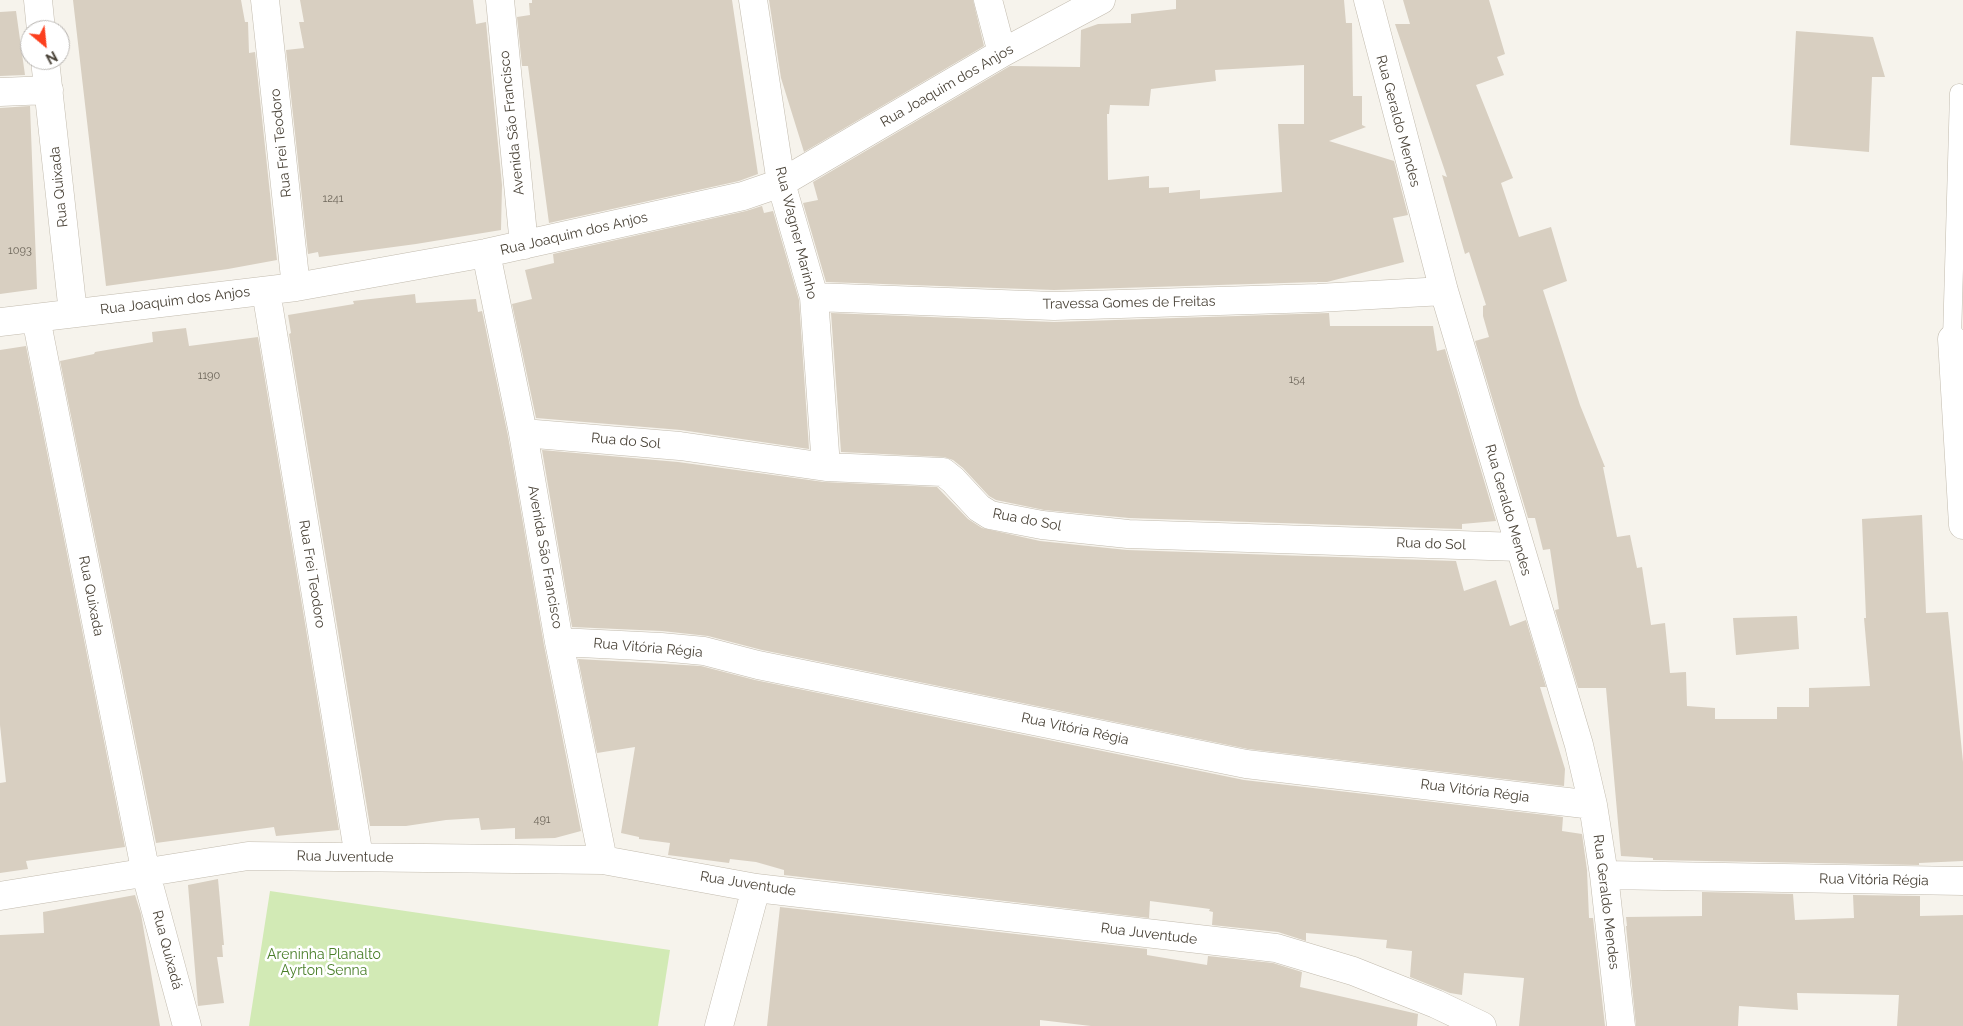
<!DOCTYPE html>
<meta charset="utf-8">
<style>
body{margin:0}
#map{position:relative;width:1963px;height:1026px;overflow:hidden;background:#f6f3ec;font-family:Raleway,sans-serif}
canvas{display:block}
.north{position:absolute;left:20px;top:20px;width:50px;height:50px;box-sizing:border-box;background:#fff;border:1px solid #b7b4b0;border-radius:50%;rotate:152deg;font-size:14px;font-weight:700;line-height:20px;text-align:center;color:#4b4439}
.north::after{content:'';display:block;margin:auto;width:18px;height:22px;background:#fc3f1d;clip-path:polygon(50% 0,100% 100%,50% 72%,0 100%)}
</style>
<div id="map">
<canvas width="1963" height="1026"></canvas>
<div class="north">N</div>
</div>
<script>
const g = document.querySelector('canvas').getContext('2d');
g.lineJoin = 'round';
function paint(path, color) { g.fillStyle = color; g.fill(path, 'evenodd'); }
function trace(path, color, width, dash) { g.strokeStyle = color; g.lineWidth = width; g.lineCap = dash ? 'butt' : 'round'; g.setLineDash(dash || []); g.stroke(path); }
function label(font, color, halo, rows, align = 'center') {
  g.font = font + ' Raleway,sans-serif'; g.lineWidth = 5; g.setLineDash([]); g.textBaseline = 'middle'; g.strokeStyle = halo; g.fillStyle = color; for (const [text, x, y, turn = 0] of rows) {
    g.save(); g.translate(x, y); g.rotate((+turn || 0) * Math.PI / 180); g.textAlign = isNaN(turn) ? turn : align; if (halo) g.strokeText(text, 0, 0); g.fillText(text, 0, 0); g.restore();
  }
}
paint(new Path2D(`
 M270,891L670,950L658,1026H249Z`), '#d2eab5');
paint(new Path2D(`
 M73,0H241L245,22H248L249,53L255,52L277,260L228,269L106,286Z
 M300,0H473L476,24L486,22L502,185L501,230L416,244L319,257L318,252L308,254L286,50L304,48L299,22H304Z
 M532,0H732L758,174L739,181L549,223L528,66H522L517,17L530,15L529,3H532Z
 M769,0H973L984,46L804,152L781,78Z
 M1176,0H1344L1346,23H1352L1353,96H1362V125L1366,127L1329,141L1394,161L1408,215L1393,218L1404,262L1327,282H1317L1054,290L826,282L803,203L818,200L813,182L1010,66L1080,67L1081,30L1098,24L1131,23V14L1176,9ZM1304,65V124H1278L1282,192L1200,199V190L1169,193V187L1149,188V176L1108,180L1107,114H1109L1110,105L1149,106L1151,89L1216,81L1215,70Z
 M1403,0H1489L1505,54L1497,57L1504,75L1476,85L1513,178L1501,183L1519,237L1551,227L1567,281L1543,290L1580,405L1605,467H1603L1617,537L1630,535L1637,568L1642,567L1651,625L1665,623L1670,673L1686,672L1687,706L1715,708V719H1777V707H1809V688L1870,686L1864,618H1866L1862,519L1922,515L1926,613L1948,612L1963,762V861L1919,863V865L1653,860V858L1621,856L1606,688H1578L1555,610L1559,609L1550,549L1543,550L1535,518H1528L1475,341L1489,337L1483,316V306L1486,305L1469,252L1465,254L1442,175L1447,177L1395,24H1410Z
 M16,11L25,75L0,76V12Z
 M1796,31L1873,37L1885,77H1872L1869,152L1790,145Z
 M30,106L37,289L0,294V108Z
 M762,206L764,213L773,211L799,300L809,449L681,430L536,418L512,304L532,299L525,270L554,263L553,254L746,211Z
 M415,294L416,303L476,299L478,312L482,311L508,436L544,645L581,831L555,838L515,839V828L481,830L479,818L446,820L406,826H370L289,334L291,333L288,315L354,304L353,301Z
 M831,313L1054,322L1329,313L1330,326H1433L1437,351L1445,349L1496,521L1462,524V529L1129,518L1044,510L996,500L989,496L963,468L953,460L944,457L841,452Z
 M186,328L189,346L258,337L339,830L276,836L274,827L156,843L60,361L94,354L95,352L153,342L152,332Z
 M26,346L125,847L26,861L28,869L0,873V783L6,782L0,725V350Z
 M542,450L678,462L824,482L937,487L968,519L982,528L1040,541L1127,550L1456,561L1464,591L1496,580L1510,626L1526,620L1546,687H1540L1565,769L1564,786L1248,749L762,650L708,636L662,631L572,627Z
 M1797,616L1799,649L1736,655L1733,618Z
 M578,659L701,666L755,680L1244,780L1563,817L1562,831L1582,834L1587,870L1589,918H1593L1605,1026H1519L1524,978L1464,973L1462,995L1450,993L1410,977L1412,951L1386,948L1387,940L1306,933V941L1278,932L1212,925L1213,912L1209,911L1210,909L1150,901L1149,918L784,875V870L756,862L730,859L729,863L668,855L670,843L639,839V837L621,833L635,747L597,753Z
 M218,879L224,945H222L223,957H217L224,1003L198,1006L188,885Z
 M1702,892L1793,894L1795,920L1854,918L1853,895L1920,896V916L1963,915V1026H1897L1899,995L1797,993L1798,1010L1739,1006L1738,1026H1636L1626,926H1627L1626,917L1702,916Z
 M135,895L141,914L160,1026H0V935L44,933L43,912Z
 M780,907L1147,949V955L1207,965L1208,956L1273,963L1302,972L1300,987L1418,1014L1417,1026H1091L1040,1020V1026H767Z`), '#d8cfc1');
const service = new Path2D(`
 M1952,339L1959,93`);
const minor = new Path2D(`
 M38,0L41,30
 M265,0L296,287
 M500,0L524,245
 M753,0L781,183L814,297L826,467
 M988,0L1002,53
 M1368,0L1444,291L1579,745L1593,805L1604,875L1621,1026
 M45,60L73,313
 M0,92L49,90
 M486,253L523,433L559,642L603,860
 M266,291L359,857
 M814,297L1054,306L1318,298L1444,291
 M36,318L146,874L187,1026
 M0,322L296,287L486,253L743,196L781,183L1002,53L1101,0
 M1952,339L1963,525
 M523,433L680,446L826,467L943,472L953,480L979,508L990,515L1042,525L1128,534L1519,547
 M559,642L661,647L704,651L758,665L1246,764L1593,805
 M1604,875L1963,881
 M0,896L248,856L603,860L756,888L1276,948L1353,971L1436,1004L1482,1026
 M719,1026L756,888`);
trace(service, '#c2bbae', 19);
trace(minor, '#c2bbae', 29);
trace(service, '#fff', 18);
trace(minor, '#fff', 28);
label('11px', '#6e675b', null, [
 ["1241",333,199],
 ["1093",20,251],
 ["1190",209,376],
 ["154",1297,380],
 ["491",542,820]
]);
label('14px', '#4b4439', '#fff', [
 ["Rua Joaquim dos Anjos",947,86,-30],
 ["Rua Geraldo Mendes",1398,121,75],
 ["Avenida São Francisco",512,123,-96],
 ["Rua Frei Teodoro",281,143,-96],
 ["Rua Quixada",59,187,-96],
 ["Rua Wagner Marinho",796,233,76],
 ["Rua Joaquim dos Anjos",574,234,-13],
 ["Rua Joaquim dos Anjos",175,301,-7],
 ["Travessa Gomes de Freitas",1129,303,-1],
 ["Rua do Sol",626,441,5],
 ["Rua Geraldo Mendes",1508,510,74],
 ["Rua do Sol",1027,520,11],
 ["Rua do Sol",1431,544,2],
 ["Avenida São Francisco",545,557,80],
 ["Rua Frei Teodoro",312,574,81],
 ["Rua Quixada",91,596,79],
 ["Rua Vitória Régia",648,648,5],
 ["Rua Vitória Régia",1075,729,12],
 ["Rua Vitória Régia",1475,791,7],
 ["Rua Juventude",345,857,1],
 ["Rua Vitória Régia",1874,880,1],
 ["Rua Juventude",748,884,9],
 ["Rua Geraldo Mendes",1606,902,83],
 ["Rua Juventude",1149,934,7],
 ["Rua Quixadá",167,950,75]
]);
label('14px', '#4a7f2a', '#fff', [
 ["Areninha Planalto",324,955],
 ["Ayrton Senna",324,971]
]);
</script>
